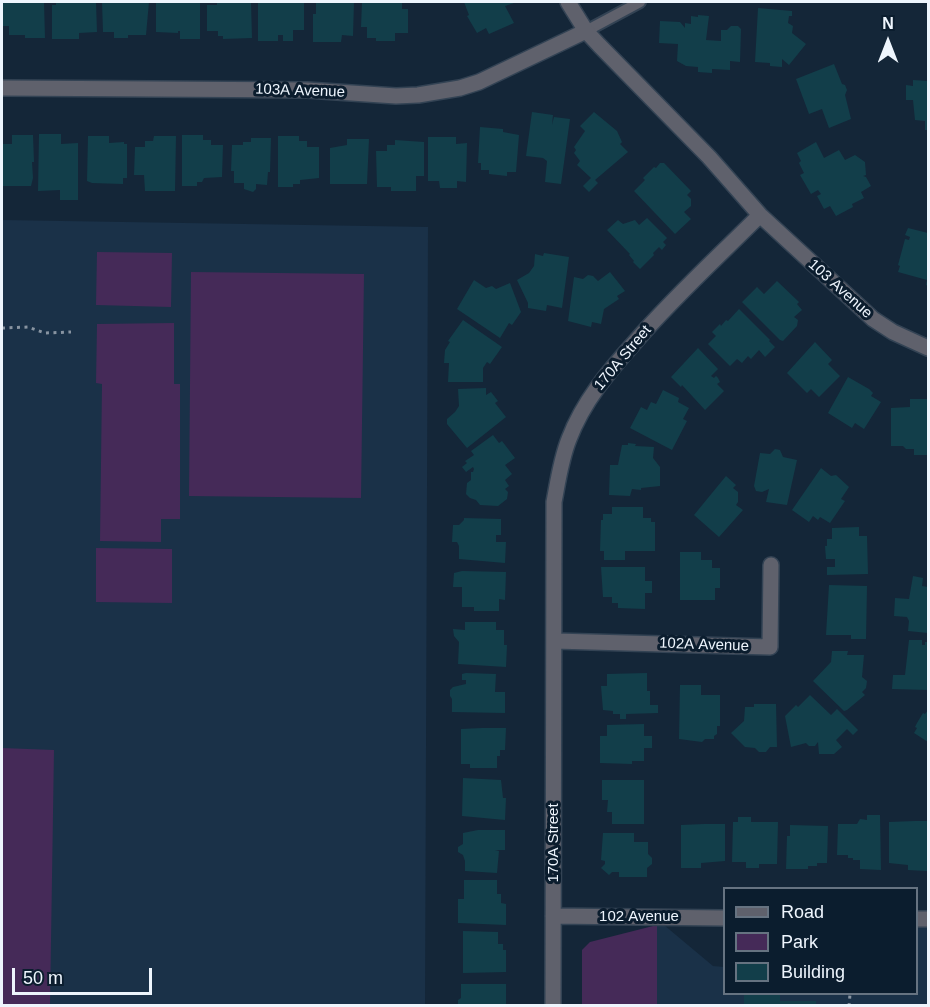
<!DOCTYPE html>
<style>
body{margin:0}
#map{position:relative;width:930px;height:1007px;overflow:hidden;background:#142638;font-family:Helvetica,sans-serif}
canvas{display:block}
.frame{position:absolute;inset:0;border:3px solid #eef5fd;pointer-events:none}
.legend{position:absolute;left:723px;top:887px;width:195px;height:108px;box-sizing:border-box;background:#0b1d2e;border:2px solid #667381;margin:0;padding:8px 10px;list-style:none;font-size:18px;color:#eef5fd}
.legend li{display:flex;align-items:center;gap:12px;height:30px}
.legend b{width:30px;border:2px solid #667381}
.north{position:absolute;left:858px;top:12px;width:60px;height:60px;-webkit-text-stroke:4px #0b1d2e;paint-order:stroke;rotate:0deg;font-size:16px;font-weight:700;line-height:24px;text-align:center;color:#eef5fd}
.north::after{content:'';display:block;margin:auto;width:21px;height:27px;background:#eef5fd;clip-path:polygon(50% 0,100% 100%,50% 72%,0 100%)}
.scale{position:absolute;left:12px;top:968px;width:140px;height:27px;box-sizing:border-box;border:3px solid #eef5fd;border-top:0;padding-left:8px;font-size:18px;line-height:21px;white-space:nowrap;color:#eef5fd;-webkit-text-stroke:4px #0b1d2e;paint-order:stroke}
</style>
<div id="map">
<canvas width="930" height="1007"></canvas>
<div class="frame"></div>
<ul class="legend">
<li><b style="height:8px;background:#5f616c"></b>Road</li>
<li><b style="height:16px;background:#452a58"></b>Park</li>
<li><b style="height:16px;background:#123e4a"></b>Building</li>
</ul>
<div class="north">N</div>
<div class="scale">50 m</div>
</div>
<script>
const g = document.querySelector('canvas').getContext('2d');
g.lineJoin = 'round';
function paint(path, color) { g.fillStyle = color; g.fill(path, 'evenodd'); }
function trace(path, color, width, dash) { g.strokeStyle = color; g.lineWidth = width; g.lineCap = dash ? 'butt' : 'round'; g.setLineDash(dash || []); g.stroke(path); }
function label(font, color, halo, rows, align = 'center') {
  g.font = font + ' Helvetica,sans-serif'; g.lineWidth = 6; g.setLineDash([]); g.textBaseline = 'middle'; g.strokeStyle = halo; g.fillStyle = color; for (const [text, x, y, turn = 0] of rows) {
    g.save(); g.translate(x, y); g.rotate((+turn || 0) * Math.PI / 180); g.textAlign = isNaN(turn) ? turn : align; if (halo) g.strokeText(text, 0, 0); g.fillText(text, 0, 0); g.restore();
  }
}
paint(new Path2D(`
 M2,220L428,227L425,1005L2,1006Z
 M657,925H664L713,966L724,967V994H916L917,928H928V1005L657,1006Z`), '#1a3148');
paint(new Path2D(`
 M97,252L172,253L171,307L96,305Z
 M191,272L364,274L361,498L189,496Z
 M174,323V384H180V519H161V542L100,541L102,384L96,383L97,324Z
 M96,548L172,549V603L96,602Z
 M2,748L54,750L50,1005H2Z
 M657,925V1005H582V950L590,942Z`), '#452a58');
paint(new Path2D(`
 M2,2H44L45,38H25V35H9V26H2Z
 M56,2H96L97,32L79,33V39H52V5H56Z
 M102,2H149L146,35H128V38H114V32H103Z
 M156,2H200V39H180V31H178V33L156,32Z
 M217,2H251L252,38L223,39V36H218V31H207V5H217Z
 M258,2L304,3V30H293V41H283V35H278V41H258Z
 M316,2H354L353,36L342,35L341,42H313V14H316Z
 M362,2H402V9H408V33H395V41H376V38H367V27H361Z
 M464,2H517L505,6L514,23L489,34L486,28L477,33L467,16L469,15Z
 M758,8L792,11V16H789L788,23L793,26L792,33L806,44L789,65L782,59V67L770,66V63L755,62Z
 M698,15L709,16L706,40L721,41V30H727L731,26H738L741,29L740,62L730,61V70L712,69V73L698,72V67L686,66L677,61L678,44L659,43L660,21L680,22L685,28V23L691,24V16L698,17Z
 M834,64L842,84L845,85L847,90L845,95L851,119L829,128L822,109L809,114L796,79Z
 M913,80L928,81V130H925V121L915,120L913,100H906V85L913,86Z
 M532,112L553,115L552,125L554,117L570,119L561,184L545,182L547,161L543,158L526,156Z
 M594,112L617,131L622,142L620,144L628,152L595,180L598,183L589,192L583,186L591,178L577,165L580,161L574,153L576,150L574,147L585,131L580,126Z
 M480,127L503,129V132L519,135L516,172H507V176L489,174V170H481V163H478Z
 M39,134H61V144L78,143V200H60V190L38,191Z
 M12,135H33L34,162H32L33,178L31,186H2V144H12Z
 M182,135H203V140H211V145H223L222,177L204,178L202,182H197V186H182Z
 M88,136H109V143L124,142V144H127V178H123V184L92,183L87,181Z
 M154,136H176L175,191H145L144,175H134L135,147H145V141H153Z
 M278,136H299V141H307V147H319V178L300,180V184H293V187H278Z
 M428,137H456V144L467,143L466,182L457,181V188H440L439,181H428Z
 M251,138H271L270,172H268L267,185L256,184V189L253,192L244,189V183H234V171H231L232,145H243V142H251Z
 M347,139H369L367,184H330V148L347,145Z
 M395,140L424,142V176H416V191H391V187H377L376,151H387V145H395Z
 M816,142L824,158L839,150L845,160L855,155L865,162L866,175L863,176L866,177L871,186L861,192L864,198L852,204L853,207L836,216L830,206L824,209L817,196L821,194L818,190L811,194L800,175L804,173L799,163L801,161L797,153Z
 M660,163H664L691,191L687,195L691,199V206L684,212L691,219L675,234L634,191L645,180L643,178L654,167L656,168Z
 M647,218L667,238L663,242L666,245L662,250L659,247L653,253L654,255L640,269L633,262L634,261L629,255L630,254L607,230L618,220L623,224L635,220L639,225Z
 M908,228L928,233V286L926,285L927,280L898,272L900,266L898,265L905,239L909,240L910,237L905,235Z
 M544,253L569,257L562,308L547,305L546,311L528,308V303L517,280L529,273L534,266L535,254L543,256Z
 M610,272L625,291L617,296L619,299L604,309L601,324L592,322L591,327L568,321L574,277L583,279L588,275L593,276L598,281Z
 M474,280L486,288L492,286L496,289L510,283L521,312L512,325L509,323L500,338L457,309Z
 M777,281L799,302L797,304L802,310L794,317L798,320L797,326L783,341L780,340L742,302L757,287L764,294Z
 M739,309L770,340L769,341L775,347L765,357L759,350L751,359L748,356L742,363L737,359L730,366L708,344L716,336L712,332L720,324L721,326L726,320L728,321Z
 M463,320L502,347L490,364L487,362L483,368V382H448L449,363H444L445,350L450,342L448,341Z
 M815,342L832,360L828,364L840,376L819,397L811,389L807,393L787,373Z
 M698,348L718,369L711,376L714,378L716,376L718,378L720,382L717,384L724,391L705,410L682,385L681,387L671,377Z
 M848,377L869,389L873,393L871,396L881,402L864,429L855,423L852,428L828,413Z
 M486,388V395L491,392L498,401L495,403L506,417L467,448L447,424V419L455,412L459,406L458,389Z
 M663,390L679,398L678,402L689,408L683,419L687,421L672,450L630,428L641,407L647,410L651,402L656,404Z
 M910,399H928V455H914V449H906L903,446H891V408L910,407Z
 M493,435L499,443L502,441L515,458L505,465L512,474L505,480L509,486L505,489L508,492L507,499L498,506L480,505L476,500L470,498L466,494L467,483L471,480V472H473L474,469L473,467L466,472L462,467L467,463L465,461L474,455L471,451Z
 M628,443L636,444L635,446L654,447L653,458L660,467V486L641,488V490L632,489L630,496L609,495L610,465H618L622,445H628Z
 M775,449L780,450L783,457L797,460L787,505L766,502L769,489L762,492L756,491L754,486L760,453L770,454Z
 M821,468L831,476L836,475L849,487L841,499L845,501L830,523L820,517L818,520L813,516L809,522L792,510Z
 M726,476L736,485L733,488L738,492V502L736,505L743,510L719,537L694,515Z
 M612,507H643V518H651V522H655V551H625V560H604V551H600L601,520H603V514H612Z
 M464,518L501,519V535H496V542H506L505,563L459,559V546L457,542H452L453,525H459L464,520Z
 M859,527V536H867L868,574L827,575V567H835V559H826L825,546H827V539H832V528Z
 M680,552H701V560H712V568H720V588H715V600H680Z
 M601,567H645V581H652V593H645V609L618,608V603H612V597H603Z
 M462,571L506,572L505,600L499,599V611H474V607H462V587H453L454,573Z
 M913,576L923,578L922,586L928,587V633L908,631L909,621L907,617L894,616L895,598L909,599Z
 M829,585L867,586L866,639H851V635H826Z
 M465,622H496V630H504V645H507L506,667L458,664L459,642L454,636L453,629L465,630Z
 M909,640H922V645H925V642H928V690L892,689L893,675H905Z
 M832,651H848L847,655H864L862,677L867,681L866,688L862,692L865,695L847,710L844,711L813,681L831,662Z
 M466,673L496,674L495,692H505V713L452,712V699L450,696V690L453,687L466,684V680H462V674Z
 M647,673V691H650V705H658V713L626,714V719H620V714H613V711L603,710L601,686H607V674Z
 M680,685H701V695H720V726H717V734L714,736V739H705L702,742L679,739Z
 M810,695L831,715L837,709L858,730L853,735L847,729L836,740L842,747L834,754H819L818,742L815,746H809L806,743L791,747L785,716L796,705L798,707Z
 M754,704H776L777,747H770L766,752H759L755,748L745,747L731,733L744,721L745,707H754Z
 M928,710V742L914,733L917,728L915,727L917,723L923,713L925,714Z
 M644,724V736H652V748H644V761H632V764L600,763V736H607V725Z
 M482,728H506L505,750H500V756H497V768H470V764H461V729Z
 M463,778L501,780L503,798H506L505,820L462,816Z
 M602,780H644V824H612V812H607L608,800H602Z
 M867,815H880L881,870L860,869V860H853V858H848V855H837L838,824H857L860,819L867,820Z
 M738,817H751V822H778L777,864H759V868H746V862H732L733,822H738Z
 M915,821H928L927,871L908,870V865L889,863V822Z
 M704,824H725V861L701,863V868H681V825Z
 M790,825L828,826L827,863H817V866H808V869H786L787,836H790Z
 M478,830H505V850H495L499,851L497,873L465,871V861L463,855L458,852V847L463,844V833Z
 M603,833H634V842H648V854L652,858V864L647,868V877H619V872H612L609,875L601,868L605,864V861L601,860Z
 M464,880H497V894H501V903L506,904V925L458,923V899H464Z
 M463,931L498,932V944H503V950H506V972L463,973Z
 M461,984H506V1005L458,1006V1000L461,998Z
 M744,994H780V1001H816V1006H744Z`), '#123e4a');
const lane = new Path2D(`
 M586,31L640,2`);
const street = new Path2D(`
 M568,2L586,31L599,45L709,157L760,215L873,319L893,332L928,348
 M2,88L307,90L396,96L418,95L460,88L479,82L586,31
 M555,641L770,647L771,565
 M553,916L724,918
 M916,919H928
 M553,1006L554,502C558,481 561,459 569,439C583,402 608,372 635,342C674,297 718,257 760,215`);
trace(lane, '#334354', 14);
trace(street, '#334354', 18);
trace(new Path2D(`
 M2,328L28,327L45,333L71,332
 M849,1006L850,994`), '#8894a1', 3, [3, 4.5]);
trace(lane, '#5f616c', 10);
trace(street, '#5f616c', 15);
label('15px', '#eef5fd', '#0b1d2e', [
 ["103A Avenue",300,91,2],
 ["103 Avenue",840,289,42],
 ["170A Street",623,358,-50],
 ["102A Avenue",704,645,2],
 ["170A Street",554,843,-90],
 ["102 Avenue",639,917]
]);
</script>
